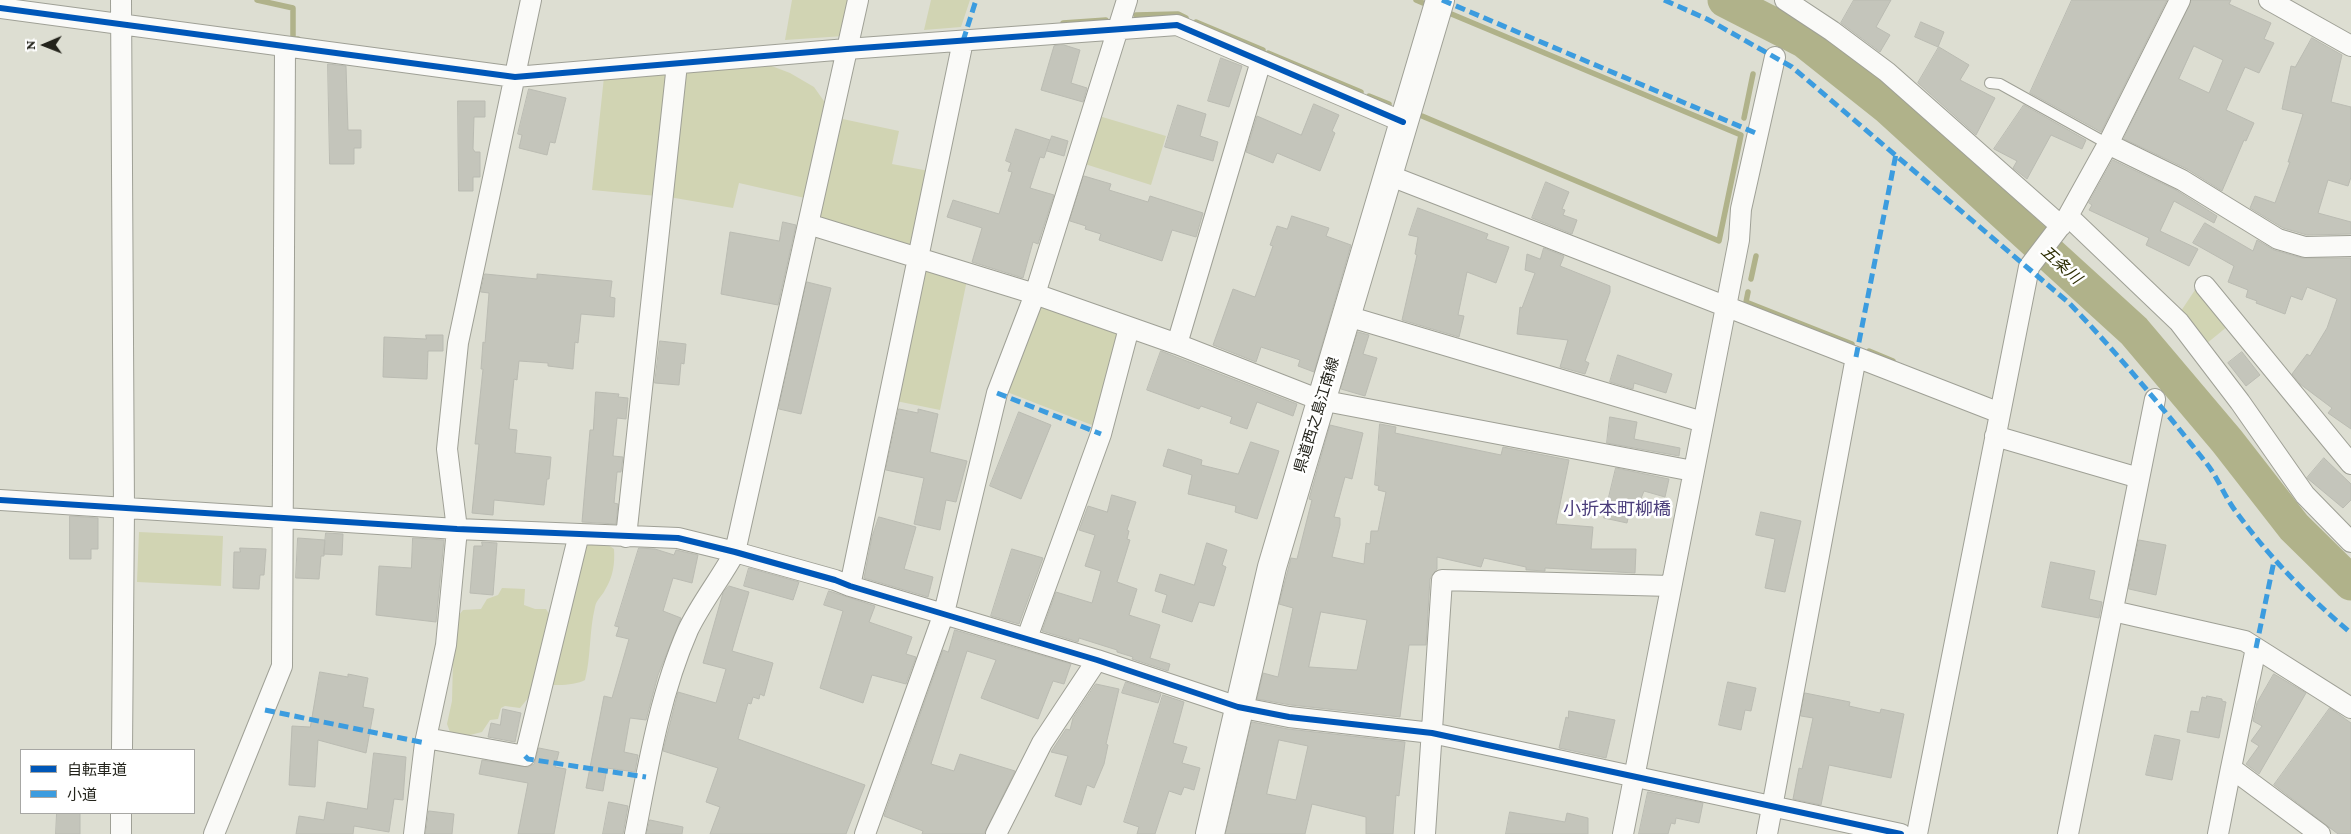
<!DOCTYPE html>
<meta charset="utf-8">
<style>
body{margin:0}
#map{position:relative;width:2351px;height:834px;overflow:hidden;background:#ddded2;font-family:"Crimson Pro","Noto Sans JP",serif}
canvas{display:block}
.legend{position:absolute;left:20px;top:749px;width:175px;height:65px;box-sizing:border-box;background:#fff;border:1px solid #a7a7a4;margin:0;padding:6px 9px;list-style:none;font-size:15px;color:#23231b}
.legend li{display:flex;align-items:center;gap:10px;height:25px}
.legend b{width:25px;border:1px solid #a7a7a4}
.north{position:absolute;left:20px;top:20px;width:50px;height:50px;-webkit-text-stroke:4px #fff;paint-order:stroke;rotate:269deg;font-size:14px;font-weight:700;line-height:20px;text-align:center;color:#23231b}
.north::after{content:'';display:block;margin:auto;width:18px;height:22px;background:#23231b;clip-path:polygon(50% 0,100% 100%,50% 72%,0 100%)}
</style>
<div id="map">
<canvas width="2351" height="834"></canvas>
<ul class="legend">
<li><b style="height:6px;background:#0057b8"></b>自転車道</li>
<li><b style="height:6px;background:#3c9cdf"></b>小道</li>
</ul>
<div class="north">N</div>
</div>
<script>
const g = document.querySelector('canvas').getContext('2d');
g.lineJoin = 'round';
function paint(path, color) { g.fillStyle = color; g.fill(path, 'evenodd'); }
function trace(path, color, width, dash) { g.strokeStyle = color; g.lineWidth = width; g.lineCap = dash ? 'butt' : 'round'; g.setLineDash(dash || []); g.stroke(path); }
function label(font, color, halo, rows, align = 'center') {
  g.font = font + ' "Crimson Pro","Noto Sans JP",serif'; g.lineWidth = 5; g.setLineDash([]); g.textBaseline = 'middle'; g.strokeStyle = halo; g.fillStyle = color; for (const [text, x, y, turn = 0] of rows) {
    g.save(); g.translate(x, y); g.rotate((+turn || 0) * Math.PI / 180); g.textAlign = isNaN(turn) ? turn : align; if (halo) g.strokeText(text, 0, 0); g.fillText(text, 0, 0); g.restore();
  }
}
paint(new Path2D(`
 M792,0H851L844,36L785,40Z
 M931,0H970L961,27L924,30Z
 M769,65L790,73L814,87L826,104L805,198L739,183L733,208L669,197L682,77L689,71Z
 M665,74L669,79L657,196L592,190L604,77Z
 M1099,116L1166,136L1151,185L1085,164Z
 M838,118L899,131L892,164L929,171L915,243L906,249L821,221L816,214Z
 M924,269L967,280L940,410L896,401Z
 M2197,287L2228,326L2206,344L2181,311Z
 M1046,306L1117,330L1121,339L1097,427L1007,392L1038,309Z
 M139,532L223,536L221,586L137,582Z
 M587,542L607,544L614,549C615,564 613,577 605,590C602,596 596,600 595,607C589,632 591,656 585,680C576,685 557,686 546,684Z
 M502,588L525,589L524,605L535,609H546L551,617L533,692L520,708L505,706L501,708L498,719L490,720L482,732L466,736L458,735L450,732L447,724L452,701L453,661L459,615L463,610L481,609L487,599L498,595Z`), '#d1d4b3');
trace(new Path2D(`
 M257,0L293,8V39H298
 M1416,0L1423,3
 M1136,15L1178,14L1186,18
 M1196,22L1263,50
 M1063,23L1106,20
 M1268,53L1361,92
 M1369,96L1389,104
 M1422,116L1719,241L1741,135L1449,13
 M1744,118L1753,74
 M1751,279L1756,256
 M1748,292L1746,302L1852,344
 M1869,351L1893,361`), '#b0b28a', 5.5);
trace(new Path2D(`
 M1725,0L1805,41L1888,107L2134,331L2227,441L2294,527L2351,583`), '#b0b28a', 35);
const building = new Path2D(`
 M1854,0H1891L1876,27L1890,35L1880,52L1841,23Z
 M2072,0H2167L2101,132L2030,93Z
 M2192,0H2231L2229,4L2271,23L2264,39L2274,43L2259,73L2245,67L2226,110L2254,123L2246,141L2244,140L2222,191L2187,169L2124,139ZM2194,46L2223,60L2209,93L2179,79Z
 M1921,22L1944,32L1938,47L1915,37Z
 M2312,38L2342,55L2331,102L2351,107V177L2348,186L2328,180L2318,213L2351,222V234L2307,235L2283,228L2250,208L2255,196L2275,203L2290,162H2288L2303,114L2282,109L2291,66L2295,67Z
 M1064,45L1080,50L1071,83L1087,88L1083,102L1041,90L1054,46Z
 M1939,47L1969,65L1960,80L1995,98L1976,135L1918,83Z
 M1221,58L1242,66L1229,107L1208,101Z
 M328,64L346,66L348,130H361V148H354V164H330Z
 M529,89L566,98L555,143L550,142L547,155L519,148L522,135L518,134Z
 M458,101H485V117H474L473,149L475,152H480V177H473V191H459Z
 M1314,104L1339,115L1332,131L1335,133L1320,171L1277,153L1273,163L1246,152L1257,116L1301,135Z
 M1178,105L1206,114L1200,136L1218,142L1213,161L1165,147Z
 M2024,105L2086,140L2082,149L2051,135L2027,179L2013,168L2017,161L1994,149Z
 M1016,129L1050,140L1044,158L1040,157L1030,188L1054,195L1038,244L1033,242L1023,278L972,262L982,228L947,217L953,200L999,214L1012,172L1008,171L1011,163L1006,161Z
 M1052,136L1068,141L1064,156L1047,151Z
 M2113,160L2176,190L2217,216L2214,223L2174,201L2160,231L2198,249L2189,266L2146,245L2149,238L2089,210L2092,205L2089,203Z
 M1084,176L1111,184L1109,190L1148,202L1150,196L1203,213L1196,237L1172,230L1162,261L1099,240L1101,234L1085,229L1086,226L1070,221Z
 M1546,182L1569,192L1562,209L1565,210L1563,215L1577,220L1572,234L1532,218Z
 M1418,208L1488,234L1486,239L1509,247L1496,283L1467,272L1458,315L1464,316L1459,337L1402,320L1417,255L1415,254L1418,237L1409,235Z
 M1292,216L1329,228L1326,236L1351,245L1314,372L1298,366L1300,360L1261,347L1256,362L1213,345L1233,289L1255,297L1273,246L1270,245L1277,226L1287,229Z
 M783,222L796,225L778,305L721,294L730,232L779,241Z
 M2205,223L2253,251L2257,240L2274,250L2302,258H2351V429L2328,413L2332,408L2300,384L2292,374L2307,354L2310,356L2327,328L2337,299L2307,287L2302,300L2291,296L2285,314L2256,303L2257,301L2246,297L2248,290L2228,282L2234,266L2193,243Z
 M1544,248L1564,256L1560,266L1610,286V292L1585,361L1589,363L1585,374L1560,367L1568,340L1517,334L1520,307L1522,308L1535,273L1525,270L1527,254L1540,259Z
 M485,274L537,279V274L612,281L610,297L615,298L614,317L581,314L578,343L575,342L573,369L548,366V363L519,361L517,380L514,379L509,429L517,430L515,453L551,457L549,479H547L544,505L494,500L493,515L472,513L479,444H475L483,369H481L483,342L485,343L489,293L481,292Z
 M807,282L831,288L801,414L779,409Z
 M1358,332L1369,335L1363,354L1377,358L1365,396L1341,389Z
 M426,335H443V351H428L427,379L383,377L384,337L426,339Z
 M660,341L686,344L684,364L681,363L679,385L655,383Z
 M1161,351L1297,404L1293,416L1257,402L1247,429L1230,423L1232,417L1201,406L1199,409L1147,390Z
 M2242,352L2260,375L2246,386L2228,363Z
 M1618,355L1672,374L1666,393L1634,383L1633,389L1610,382Z
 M596,392L619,394L618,397L628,398L626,419L617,418L613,456L623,457L621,472H617L614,503L618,504L616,524L582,522L590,430H593Z
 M899,409L918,413V409L938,414L930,452L967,461L956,502L946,500L940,530L914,524L924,478L886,470Z
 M1019,412L1051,425L1021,499L990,486Z
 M1610,417L1637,422L1634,439L1680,448L1679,456L1607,443Z
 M1380,424L1396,427L1395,433L1501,455L1503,447L1569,460L1556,524L1593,527L1591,549H1636L1635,573L1545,568V571L1528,570H1526V567L1484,558L1481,567L1437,557V569L1430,579L1426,645H1409L1400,717L1291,705L1257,699L1263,673L1278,677L1293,608L1279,604L1291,558L1297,559L1312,500L1309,499L1330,425L1363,433L1352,479L1345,477L1334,517L1340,518V525L1332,557L1364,564L1366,543L1370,544L1371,531H1378L1386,492L1378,490L1379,486L1375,485ZM1321,612L1367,620L1357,670L1309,667Z
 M1251,442L1279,451L1257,519L1235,512L1236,506L1188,494L1192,475L1163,466L1168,449L1202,460L1201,465L1238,474Z
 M2324,458L2351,484V500L2343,508L2307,478Z
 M1616,468L1669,479L1665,497L1644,491L1636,511L1630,509L1627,523L1604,518Z
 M1112,495L1136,502L1127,530L1129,531L1127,539L1130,540L1117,582L1137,589L1129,615L1160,625L1150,658L1170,664L1168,671L1132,659L1133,657L1117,652V650L1079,638L1078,642L1042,631L1056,592L1092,603L1101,571L1085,566L1095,535L1079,530L1088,506L1107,512Z
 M1761,512L1801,521L1785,592L1765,588L1775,539L1756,535Z
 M70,516L98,518V549H91V559H70Z
 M879,517L916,527L904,569L933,577L928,597L864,578L872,537Z
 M326,533L343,534L342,555L324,554Z
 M298,538L325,540L324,556H321L319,579L296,578Z
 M413,538L444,540L436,622L376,615L379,566L411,568Z
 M2139,540L2166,545L2156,595L2129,589Z
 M482,542L497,543L493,595L470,593L474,546H482Z
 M1207,543L1227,550L1222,565L1226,567L1214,606L1199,602L1192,622L1162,612L1167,595L1155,591L1160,574L1194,585Z
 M240,548L266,549L264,575H260L259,589L233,588L234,552H240Z
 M639,548L655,549L674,555L676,550L698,555L692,583L673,578L663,611L681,618L658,675L646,720L630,718L624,752L638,755L635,772L607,768L603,791L586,788L604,696L612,698L629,639L616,636L619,627L615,626Z
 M1012,549L1043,558L1019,624L991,616Z
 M2051,562L2095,571L2089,599L2102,602L2099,618L2042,607Z
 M749,568L799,582L793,600L744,586Z
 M729,586L749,592L732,651L773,663L764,696L760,694L759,699L753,697L751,704L748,703L738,739L865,785L846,834H710L720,807L706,802L718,768L663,751L678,692L716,703L726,669L703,663L723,593Z
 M829,591L875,606L869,622L912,637L906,654L916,657L906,684L872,675L863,703L820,688L843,611L824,605Z
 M955,630L1071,664L1064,684L1053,681L1038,719L981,698L996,660L967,651L931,764L954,771L960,754L1015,771L984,834H922L923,831L884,816L943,650L948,652Z
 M320,672L348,677V674L368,678L363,707L374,709L366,753L318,740L315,787L289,785L292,726L310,727Z
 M2274,674L2306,693L2259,774L2246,764L2259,746L2251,741L2262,726L2253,721L2257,703Z
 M1126,682L1161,694L1158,703L1122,693Z
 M1728,682L1756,688L1751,711L1745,710L1741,730L1719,725Z
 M1096,684L1119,689L1106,744L1108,745L1104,764L1094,788L1087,785L1081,805L1055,796L1068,756L1051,752L1066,729L1070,730L1073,718Z
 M1805,693L1850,702L1849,706L1880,713L1881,709L1904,714L1891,778L1829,765L1821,805L1793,799L1799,768L1802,769L1813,718L1801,716Z
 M1163,695L1184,702L1173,743L1187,747L1182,763L1200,768L1194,790L1184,787L1181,795L1169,791L1155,834H1137L1139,827L1124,822Z
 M2207,696L2222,699V701L2226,702L2219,738L2187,732L2191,711L2199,712L2202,697L2206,698Z
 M2330,708L2351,723V834H2338L2274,785Z
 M503,709L521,713L515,742L488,737L491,723L500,725Z
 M1569,711L1615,720L1606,758L1559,748L1566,717L1568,718Z
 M1252,722L1288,729L1405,742L1399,796L1396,795L1393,834H1366V817L1312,804L1305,834H1226ZM1279,740L1308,746L1296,800L1267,794Z
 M2155,735L2180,740L2172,780L2146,775Z
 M539,748L559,752L555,767L566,769L554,834H518L528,783L479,774L482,760L528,767L534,764Z
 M374,753L406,757L403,800L394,799L389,832L354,826L353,834H296L299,816L324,820L327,802L367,809Z
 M1648,792L1703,803L1699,823L1676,818L1675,824L1671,823L1668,834H1639Z
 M609,802L628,806L623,834H603Z
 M429,811L454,814L452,834H426Z
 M1510,812L1565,822L1567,813L1588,818V834H1506Z
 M57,813H80V834H56Z
 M650,820L683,827L682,834H647Z`);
paint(building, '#c4c5bb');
trace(building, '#babbb2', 1);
const service = new Path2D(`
 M1990,83L2000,84L2108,144`);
const minor = new Path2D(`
 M121,0L124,508L122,750
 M1785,0L1832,31L1887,72L2061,226
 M2269,0L2351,46
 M0,8L515,77L847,49L1177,25L1403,122
 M2108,144L2182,180L2278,239L2305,247L2351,246
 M1388,175L2000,413
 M2068,216L2179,322L2240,402L2305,495L2351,542
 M808,224L1035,294L1177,344L1320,400L1693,471
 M2205,286L2351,464
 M1347,316L1703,422
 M1177,344L1261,61
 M1995,436L2139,478
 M0,500L457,529L678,538L735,552L835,580L850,586L1097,660L1238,707L1289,717L1432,733L1901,834
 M626,537L677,64
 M850,586L963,41
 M2113,611L2245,641L2351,708
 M1027,638L1101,434L1129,328
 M426,738L525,756L579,534
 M2231,768L2256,648
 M121,834V813
 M214,834L282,666L285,47
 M414,834L425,743L446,645L457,529L447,449L458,343L531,0
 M635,834C648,766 660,694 688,630C701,603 721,578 735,552L858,0
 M865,834L944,613L997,393L1035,294L1127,0
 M996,834L1042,743L1097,660
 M1425,834L1442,580L1671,586
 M1623,834L1739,240L1741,209L1775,57
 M1767,834L1856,357
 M1917,834L2029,267L2068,216L2108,144L2180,0
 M2068,834L2155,399
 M2218,834L2231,768L2320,834`);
const secondary = new Path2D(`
 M1210,834L1272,567L1440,0`);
trace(service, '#9fa096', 12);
trace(minor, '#9fa096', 22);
trace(secondary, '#9fa096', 30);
trace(service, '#fafaf8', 10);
trace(minor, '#fafaf8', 20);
trace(secondary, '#fafaf8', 28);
trace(new Path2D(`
 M1442,0L1758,134
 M1664,0L1707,19L1792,67L2069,303C2118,354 2163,408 2207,464C2218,478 2224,495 2234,509C2268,556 2307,596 2351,633
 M963,41L976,0
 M1856,357L1896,154
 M997,393L1101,434
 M2256,648L2274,561
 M265,710L425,743
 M525,756L528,759L646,777`), '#3c9cdf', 5, [10, 5]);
trace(new Path2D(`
 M0,8L515,77L847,49L1177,25L1403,122
 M0,500L457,529L678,538L735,552L835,580L850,586L1097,660L1238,707L1289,717L1432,733L1901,834`), '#0057b8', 6);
label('15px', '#23231b', '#fff', [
 ["県道西之島江南線",1317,415,-73]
]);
label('italic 16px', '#2d2e03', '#fff', [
 ["五条川",2061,265,42]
]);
label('18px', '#4b3e7b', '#fff', [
 ["小折本町柳橋",1617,509]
]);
</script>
